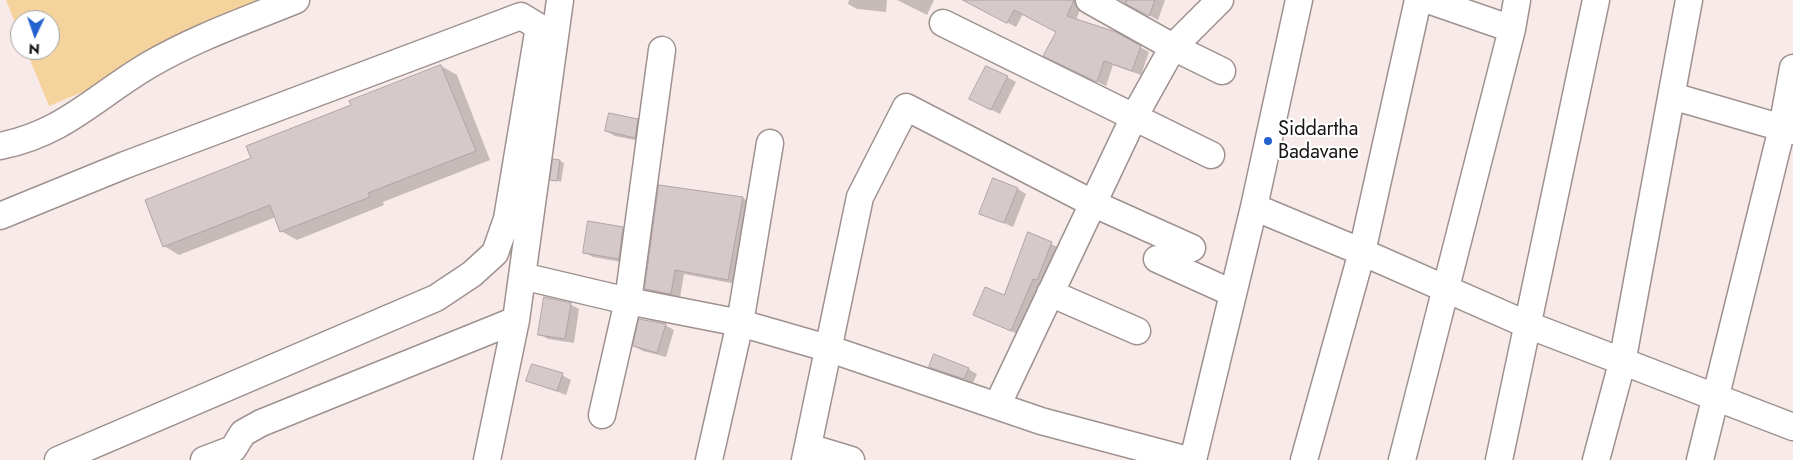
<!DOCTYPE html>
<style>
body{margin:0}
#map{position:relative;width:1793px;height:460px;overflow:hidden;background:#f8eae8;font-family:Jost,sans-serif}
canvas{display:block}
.north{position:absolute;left:10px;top:10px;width:50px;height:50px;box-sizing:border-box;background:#fff;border:1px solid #a2a1a0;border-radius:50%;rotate:183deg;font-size:14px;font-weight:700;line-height:20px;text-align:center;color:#171312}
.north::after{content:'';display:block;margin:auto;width:18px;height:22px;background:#2361ce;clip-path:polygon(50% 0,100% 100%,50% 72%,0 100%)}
</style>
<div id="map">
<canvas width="1793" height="460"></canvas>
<div class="north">N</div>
</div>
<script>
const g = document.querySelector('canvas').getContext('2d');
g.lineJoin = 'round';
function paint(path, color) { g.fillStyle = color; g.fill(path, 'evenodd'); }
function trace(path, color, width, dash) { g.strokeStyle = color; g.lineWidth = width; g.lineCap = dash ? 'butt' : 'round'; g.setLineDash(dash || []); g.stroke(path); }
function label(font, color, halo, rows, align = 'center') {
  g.font = font + ' Jost,sans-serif'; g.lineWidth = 4.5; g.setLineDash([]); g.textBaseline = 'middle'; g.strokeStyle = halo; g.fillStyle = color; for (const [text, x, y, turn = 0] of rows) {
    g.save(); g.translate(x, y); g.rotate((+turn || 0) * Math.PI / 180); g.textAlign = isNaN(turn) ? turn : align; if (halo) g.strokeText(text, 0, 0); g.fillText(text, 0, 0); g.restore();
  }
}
paint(new Path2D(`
 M6,0H301L49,106L26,50H50V20H20V35Z`), '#f5d39c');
paint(new Path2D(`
 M849,0H887L886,12L857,9L848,4Z
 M897,0H934L927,15Z
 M986,0H1084L1076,20L1115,33L1149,52L1141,75L1113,65L1106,86L1053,60L1057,32L1023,14L1016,27L982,9Z
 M1119,0H1165L1158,20Z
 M441,66L457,75L490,160L383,202L384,205L297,240L281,231L276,217L179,255L164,246L252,158L352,105Z
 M1007,77L1016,82L1000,114L980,104Z
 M637,120L646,125L644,142L615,136L606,131Z
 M560,161L564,163L561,182L552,179Z
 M660,186L743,198L752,204L736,284L684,274L680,298L655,293L646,288Z
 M1018,189L1026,194L1013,227L981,213Z
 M622,228L631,233L627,263L593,257L584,252Z
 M1029,234L1060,248L1020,335L974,314L1004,297Z
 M570,304L579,309L574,343L548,339L539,334Z
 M665,325L674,330L666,357L643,351L634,346Z
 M930,366L968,369L977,374L973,383Z
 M562,375L571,380L566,395L527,380Z`), '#0003');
const building = new Path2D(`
 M963,0H1074L1067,16L1116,32L1141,46L1132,71L1104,61L1097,82L1043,56L1056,32L1014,10L1007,23Z
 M1127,0H1155L1149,16L1126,4Z
 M441,65L476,151L368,193L370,197L280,232L270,205L163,247L145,200L251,158L246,146L351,105L349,101Z
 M986,66L1008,76L991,110L969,99Z
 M609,113L638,119L635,138L605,131Z
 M553,159L560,160L557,181L550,180Z
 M993,178L1018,188L1004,223L979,214Z
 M659,185L743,197L728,280L675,270L671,294L645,289Z
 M588,221L623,227L619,259L583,253Z
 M1028,232L1052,242L1037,280L1033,279L1011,331L973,315L985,287L1004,295Z
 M544,297L571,303L565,339L538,335Z
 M639,319L666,324L657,353L633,346Z
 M934,354L969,368L964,379L929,367Z
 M532,364L563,373L557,391L526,381Z`);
paint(building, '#d6c9cc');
trace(building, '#afa3a5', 1);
const minor = new Path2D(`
 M1089,0L1173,47L1222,71
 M1428,0L1512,29
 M943,23L1211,155
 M1672,96L1793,131
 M0,146C65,133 96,96 149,65C195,38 247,20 296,0
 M1254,207L1362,252L1528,325L1793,427
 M0,216L125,165L521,16L539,27L507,219L495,253L472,274L436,298L58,460
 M1157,259L1232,293
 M522,276L628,301L740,323L827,348L1041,421L1188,460
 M1050,293L1137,331
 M997,406L1134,117L1173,47L1220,0
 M602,415L628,301L662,50
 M808,447L851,460
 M204,460L233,449L243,433L261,423L516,320
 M487,460L516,320L560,0
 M709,460L740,323L770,143
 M805,460L860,197L906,107L1092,203L1192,248
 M1193,460L1254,207L1299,0
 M1304,460L1362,252L1418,0
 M1402,460L1512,29L1517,0
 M1499,460L1596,0
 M1596,460L1622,363L1689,0
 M1700,460L1782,128L1793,68`);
trace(minor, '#9e918f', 29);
trace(minor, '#fff', 26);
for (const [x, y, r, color] of [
 [1268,141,5,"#2361ce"]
]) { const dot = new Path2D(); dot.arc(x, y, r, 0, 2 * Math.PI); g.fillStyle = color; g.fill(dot); trace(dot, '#fff', 2); }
label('20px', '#171312', '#fff', [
 ["Siddartha",1278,130],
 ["Badavane",1278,153]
], 'left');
</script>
